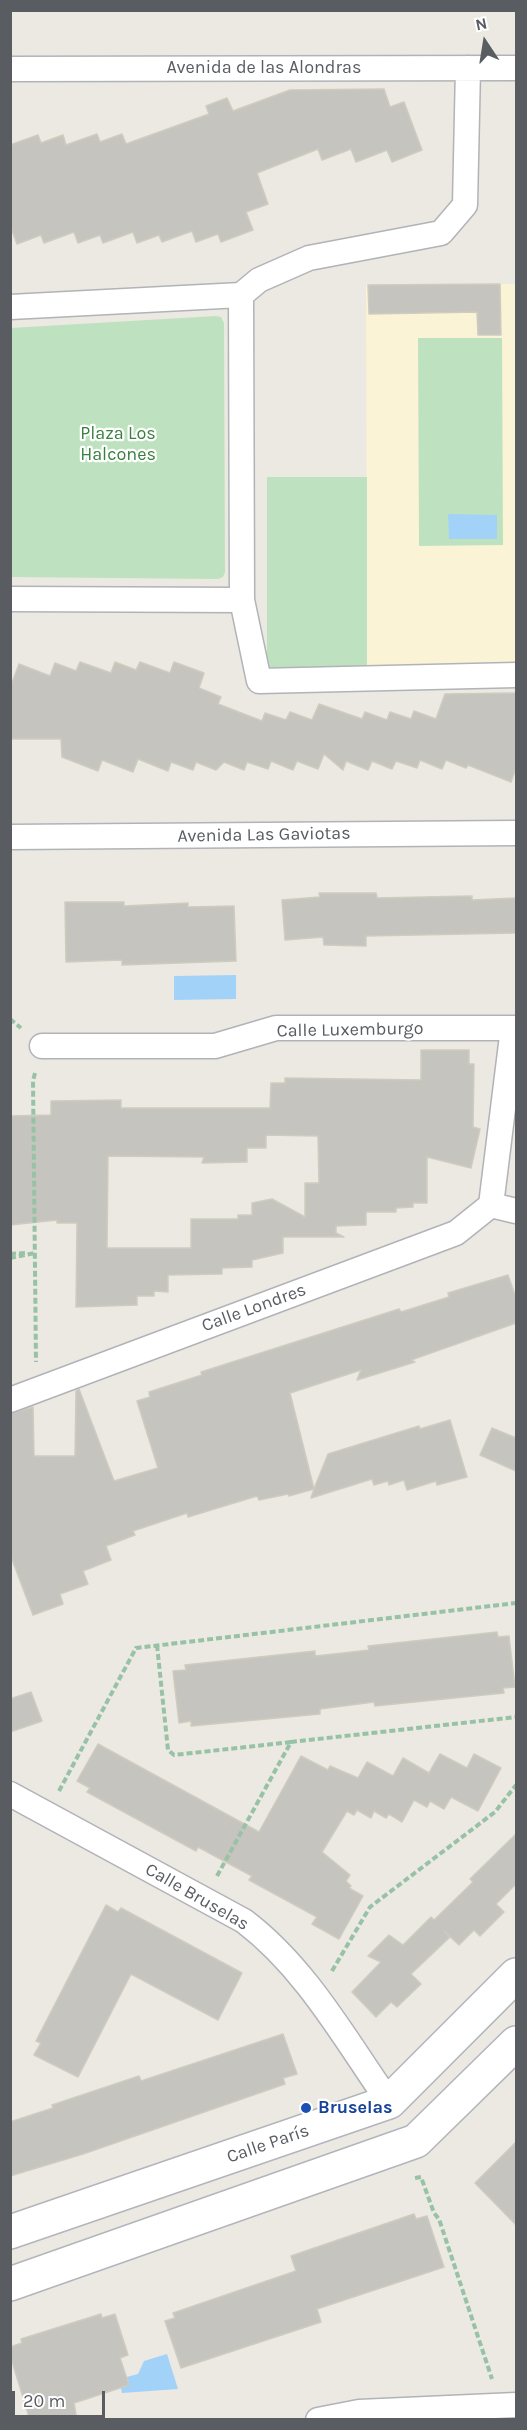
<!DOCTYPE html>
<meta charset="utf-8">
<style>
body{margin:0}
#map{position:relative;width:527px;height:2430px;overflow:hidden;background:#ebe9e1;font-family:Karla,sans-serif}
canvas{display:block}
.frame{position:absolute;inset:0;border:12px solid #595c61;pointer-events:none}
.north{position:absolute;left:455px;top:12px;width:60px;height:60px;-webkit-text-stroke:4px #fff;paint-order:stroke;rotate:348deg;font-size:16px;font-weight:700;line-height:24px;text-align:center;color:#595c61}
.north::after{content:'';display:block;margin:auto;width:21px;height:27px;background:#595c61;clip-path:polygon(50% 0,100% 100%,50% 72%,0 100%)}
.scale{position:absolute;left:12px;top:2391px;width:93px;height:27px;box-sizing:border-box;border:3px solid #595c61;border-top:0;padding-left:8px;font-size:18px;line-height:21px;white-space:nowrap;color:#595c61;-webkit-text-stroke:4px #fff;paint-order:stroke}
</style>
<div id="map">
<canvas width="527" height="2430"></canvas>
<div class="frame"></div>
<div class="north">N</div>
<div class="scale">20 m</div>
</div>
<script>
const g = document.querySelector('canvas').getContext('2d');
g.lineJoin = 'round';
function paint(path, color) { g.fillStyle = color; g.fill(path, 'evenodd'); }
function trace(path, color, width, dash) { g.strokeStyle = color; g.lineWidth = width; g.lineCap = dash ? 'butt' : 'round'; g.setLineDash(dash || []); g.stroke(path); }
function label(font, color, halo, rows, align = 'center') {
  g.font = font + ' Karla,sans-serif'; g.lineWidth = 4.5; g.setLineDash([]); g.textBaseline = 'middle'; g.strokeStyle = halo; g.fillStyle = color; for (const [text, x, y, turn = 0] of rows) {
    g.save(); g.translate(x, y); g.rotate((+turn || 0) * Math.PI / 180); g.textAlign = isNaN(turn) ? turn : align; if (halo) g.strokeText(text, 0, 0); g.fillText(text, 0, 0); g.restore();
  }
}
paint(new Path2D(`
 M516,284V665L367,668L366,285Z`), '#fbf3d6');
paint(new Path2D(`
 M216,316L221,317L224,323L225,572L223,577L218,579L11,577V328Z
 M418,338H502L503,545L419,546Z
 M267,477H367V668L267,669Z`), '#bee2bf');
paint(new Path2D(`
 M448,514L497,515V539H449Z
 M236,975V999L174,1000V976Z
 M167,2354L178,2389L122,2393L119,2379L138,2374L144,2361Z`), '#a3d2f9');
const building = new Path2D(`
 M384,89L390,107L404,102L422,150L392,162L387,150L356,162L351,149L322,160L318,149L257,173L268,204L246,212L253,230L221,242L218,234L196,242L192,231L162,242L159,235L137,243L133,232L103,243L100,235L78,243L74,232L44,243L41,235L17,244L10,225V145L38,135L41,143L63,135L66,145L97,134L100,142L122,134L126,144L209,114L206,106L227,98L233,111L290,90Z
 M500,284L501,335H478L477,312L369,314L368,285Z
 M80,662L111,673L115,662L136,670L140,662L170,673L174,662L204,673L199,688L221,697L218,704L262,721L265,713L286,720L290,712L312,720L319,704L362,719L365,712L387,720L390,712L411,719L414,711L436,719L445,694L516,693V768L511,782L468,765L466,768L446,760L442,769L420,760L417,768L396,761L392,769L372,761L368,770L346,761L343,770L324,754L318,769L297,761L293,770L271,761L268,769L247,762L244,770L224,762L216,770L196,762L193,770L171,762L168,771L138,759L133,772L102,760L98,771L62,757L61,739H10V688L19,664L50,676L55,663L76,671Z
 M319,893H376L377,898L472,896V900L516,898V933L366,936V946L324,945L323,937L285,940L282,900L320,897Z
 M65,902H124V906L188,903V907L234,906L236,961L122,965V960L66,962Z
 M421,1050H469V1064H474L473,1127L480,1129L471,1168L427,1157V1203H413V1207L396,1208V1212H366V1225L336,1226V1233L344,1237H283V1253L252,1260V1267L222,1268V1274L168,1275V1292L154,1291V1296H137V1305L76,1307L77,1223H57V1220L10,1225V1116L51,1115V1101L121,1100V1108H270L271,1083H285V1078L421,1080ZM266,1135L318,1136L319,1183H305V1217L272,1199L252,1203V1215H238V1219H191V1248H107L108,1156L204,1157L202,1163L247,1162V1148H266Z
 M508,1275L516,1298V1323L411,1360L415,1362L357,1380L361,1370L290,1393L314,1489L328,1454L419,1426L420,1429L450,1420L467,1477L437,1485L436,1481L407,1490L404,1480L389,1485L388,1481L374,1485L372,1479L311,1498L314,1489L289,1496L288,1494L259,1500L257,1496L188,1517L187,1513L133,1531L135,1535L106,1546L111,1560L83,1571L88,1584L60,1594L63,1604L33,1615L10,1554V1414L33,1407L34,1456H75L76,1391L79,1389L114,1481L158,1468L137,1401L150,1397L149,1392L202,1375L201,1372L399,1309L401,1312L449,1297L448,1293Z
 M492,1428L516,1438V1471L480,1455Z
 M497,1632L498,1637L509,1636L515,1687L503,1688L504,1693L375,1706L374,1702L320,1709V1714L191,1726V1721L179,1723L173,1671L186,1670L185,1665L315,1651V1656L343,1653L369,1650L368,1646Z
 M31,1692L42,1721L10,1732V1699Z
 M98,1744L259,1832L301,1756L328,1770L330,1766L358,1778L367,1762L393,1776L403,1758L429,1773L440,1754L467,1768L474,1754L501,1768L478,1811L451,1797L444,1809L430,1801L427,1807L414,1800L402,1822L389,1814L386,1818L374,1811L371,1818L357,1810L354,1815L347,1811L322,1852L350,1875L346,1881L351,1886L349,1888L363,1896L339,1939L312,1924L317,1917L249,1880L252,1876L198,1847L196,1851L87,1792L90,1788L77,1781Z
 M516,1834V1884L496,1904L504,1912L480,1936L474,1930L459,1945L444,1931L450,1937L411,1974L421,1984L397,2007L391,2002L376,2017L352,1992L381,1962L368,1956L389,1935L403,1945L431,1917L434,1920L473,1882L470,1879Z
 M106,1905L118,1912L121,1908L242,1973L218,2020L131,1974L78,2077L34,2055L41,2043L36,2041Z
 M283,2034L297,2074L283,2078L285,2084L83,2154L10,2176V2122L53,2108L52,2105L139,2076L141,2081Z
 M516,2142V2225L475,2183Z
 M414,2214L416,2219L427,2216L444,2267L317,2309L321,2322L181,2368L165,2321L175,2318L173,2313L296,2271L291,2256Z
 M101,2314L102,2318L115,2314L128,2355L120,2358L129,2385L74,2403L77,2420H30L10,2355V2347L22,2343L21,2339Z`);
paint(building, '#c6c4be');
trace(building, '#cfcbbf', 1.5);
const minor = new Path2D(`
 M10,69L516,68
 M241,295L259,280L309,258L441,233L465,205L468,68
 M10,307L241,295L242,600L10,599
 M242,600L259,681L516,675
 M10,837L516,833
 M42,1046H215L276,1028H516
 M491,1205L516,1211
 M10,1400L456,1233L491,1205L513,1028
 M10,1794L244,1921C306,1968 345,2039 389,2102
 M318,2420L359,2412L516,2405`);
const secondary = new Path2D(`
 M10,2232L389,2102L516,1975
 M10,2284L416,2141L516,2043`);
trace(minor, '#b1b3b8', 27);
trace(secondary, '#b2b5bb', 36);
trace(new Path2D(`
 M10,1019L21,1028
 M35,1073L33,1081L36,1362
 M10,1254L25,1253
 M10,1258L35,1253
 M157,1645L168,1750L174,1755L291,1742
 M59,1791L136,1648L516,1603
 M217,1876L291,1742L516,1717
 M332,1971L370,1907L495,1812L516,1785
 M415,2178L421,2177L434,2213L439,2219L492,2379`), '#98c2a5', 4, [6, 3]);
trace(minor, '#fff', 24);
trace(secondary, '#fff', 33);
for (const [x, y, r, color] of [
 [306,2108,6,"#1a4fb4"]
]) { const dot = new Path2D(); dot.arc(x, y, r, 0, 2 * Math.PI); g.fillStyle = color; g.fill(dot); trace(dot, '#fff', 2); }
label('18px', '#595c61', '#fff', [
 ["Avenida de las Alondras",264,68],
 ["Avenida Las Gaviotas",264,835,-1],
 ["Calle Luxemburgo",350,1030,-1],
 ["Calle Londres",254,1308,-20],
 ["Calle Bruselas",197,1897,30],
 ["Calle París",268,2144,-19]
]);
label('18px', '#39803e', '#fff', [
 ["Plaza Los",118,434],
 ["Halcones",118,455]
]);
label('bold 18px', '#164399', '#fff', [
 ["Bruselas",318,2108]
], 'left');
</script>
